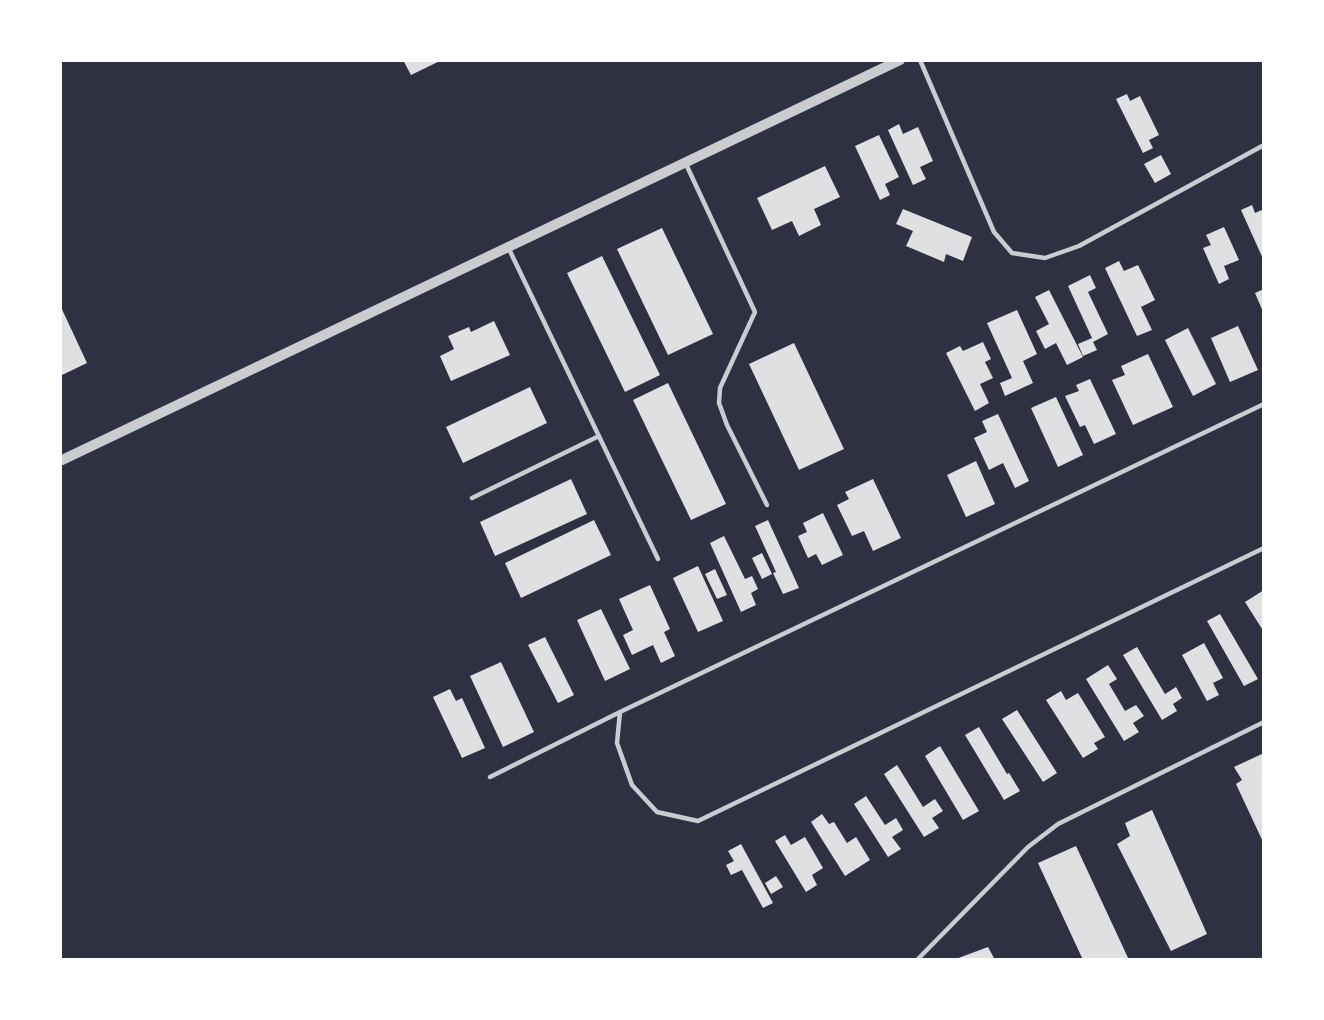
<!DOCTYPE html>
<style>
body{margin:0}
#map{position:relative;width:1324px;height:1020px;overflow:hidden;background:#2d3142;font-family:"Golos Text",sans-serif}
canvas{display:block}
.frame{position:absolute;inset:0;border:62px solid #fff;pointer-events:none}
</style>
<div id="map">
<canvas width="1324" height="1020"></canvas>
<div class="frame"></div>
</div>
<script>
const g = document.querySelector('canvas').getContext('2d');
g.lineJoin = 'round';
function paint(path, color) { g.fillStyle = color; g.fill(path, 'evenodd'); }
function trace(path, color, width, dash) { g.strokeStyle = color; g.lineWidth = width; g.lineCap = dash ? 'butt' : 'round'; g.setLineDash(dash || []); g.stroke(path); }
paint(new Path2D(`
 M403,60H442L411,75Z
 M1127,94L1130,101L1140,96L1159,135L1149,140L1153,148L1143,153L1116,99Z
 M899,124L903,134L918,127L933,161L920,167L926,179L913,185L888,130Z
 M879,135L899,177L885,184L890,195L880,200L855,146Z
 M1161,155L1171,174L1155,183L1144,164Z
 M825,166L840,197L814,209L821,225L799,236L792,221L772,230L757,198Z
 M1252,205L1255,213L1264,209V261L1241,210Z
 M903,209L972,237L963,261L946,254L944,262L906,246L913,231L896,224Z
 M1224,227L1239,260L1224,266L1229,279L1219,284L1203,248L1211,245L1206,235Z
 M662,228L713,334L668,355L617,249Z
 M602,256L660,375L625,392L567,273Z
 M1119,261L1124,271L1138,265L1155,300L1141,307L1152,330L1137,336L1105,268Z
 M1090,275L1096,288L1088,292L1108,334L1093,342L1097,350L1083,356L1078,344L1092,338L1068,286Z
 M1264,289V314L1255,293Z
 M1049,290L1083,357L1067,365L1056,343L1045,349L1036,331L1049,324L1035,297Z
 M60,305L87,363L60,376Z
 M1017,310L1037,354L1023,361L1033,383L1005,396L1000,383L1012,378L987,323Z
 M494,321L510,355L451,381L440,356L454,349L448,336L469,327L471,332Z
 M1238,326L1258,370L1230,382L1211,338Z
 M1188,328L1216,384L1193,396L1165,340Z
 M983,342L991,359L985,362L993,378L980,384L989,403L975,411L946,353L960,346L963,351Z
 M794,343L844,449L799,470L749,364Z
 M1148,354L1173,407L1133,425L1112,380L1125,375L1121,366Z
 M1090,379L1116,434L1094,444L1085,425L1080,427L1065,396L1079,391L1076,385Z
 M668,383L726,504L691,520L633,400Z
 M530,387L547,423L463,463L446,427Z
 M1056,397L1083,455L1058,467L1031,408Z
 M998,414L1029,481L1015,488L1003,463L989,470L974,438L987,432L982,421Z
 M976,461L995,504L966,517L947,475Z
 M571,479L587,514L495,556L480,522Z
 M873,479L901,538L873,551L864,531L852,536L837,505L849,499L845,492Z
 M823,513L843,555L822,565L816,554L808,558L798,536L807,532L803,523Z
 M594,520L611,555L521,598L505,563Z
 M768,520L799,588L783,594L773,573L776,572L755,526Z
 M724,536L745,579L752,576L758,589L751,593L756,605L741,612L710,543Z
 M762,553L772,574L762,579L752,558Z
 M698,566L723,621L698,632L673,578Z
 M715,569L727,595L717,599L705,574Z
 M650,585L670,629L664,632L675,656L661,663L653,645L632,655L623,635L633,630L619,599Z
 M1264,590V632L1245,602Z
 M601,609L630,669L605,681L577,620Z
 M1220,614L1258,679L1244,686L1207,621Z
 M545,637L574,695L558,703L528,645Z
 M1204,643L1223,678L1213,683L1219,695L1207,701L1182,655Z
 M1137,647L1165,694L1176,687L1182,698L1173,704L1177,711L1162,720L1123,655Z
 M501,662L534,732L503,747L470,676Z
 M1108,665L1117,679L1109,684L1125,711L1136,705L1144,716L1133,723L1139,732L1124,741L1086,679Z
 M450,689L456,701L462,698L485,748L462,758L433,697Z
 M1061,691L1066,700L1078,693L1105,737L1094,743L1098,749L1083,758L1046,700Z
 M1017,710L1057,773L1043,782L1002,719Z
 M979,727L1007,774L1009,773L1020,791L1004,800L965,735Z
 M940,746L979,811L963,820L925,756Z
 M1264,753V844L1236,784L1242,780L1234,767Z
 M897,765L923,807L935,799L943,811L932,818L939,828L924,837L884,774Z
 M866,796L885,825L896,818L903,830L892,837L901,849L888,857L854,804Z
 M1152,810L1207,934L1171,951L1117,844L1130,836L1125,823Z
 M822,814L829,824L834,822L847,843L856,837L870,860L845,876L811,822Z
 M785,835L791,845L805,837L823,868L812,875L817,885L806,892L775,841Z
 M741,844L773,903L763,908L742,870L731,875L726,865L734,861L728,851Z
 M1076,846L1129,960H1083L1038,863Z
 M776,876L783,887L771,894L765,883Z
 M988,947L995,960H953Z`), '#e0e0e3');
trace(new Path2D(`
 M920,60L994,232L1012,253L1045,258L1079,246L1264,145
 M685,162L755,312L720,388L719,403L727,425L767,505
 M508,247L658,559
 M1264,404L620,712L617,743L632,785L657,812L698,821L1264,548
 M472,498L599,436
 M490,777L620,712
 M917,960L1028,847L1058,824L1264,722`), '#caccd0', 4.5);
trace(new Path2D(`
 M60,461L900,60`), '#caccd0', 10);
</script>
